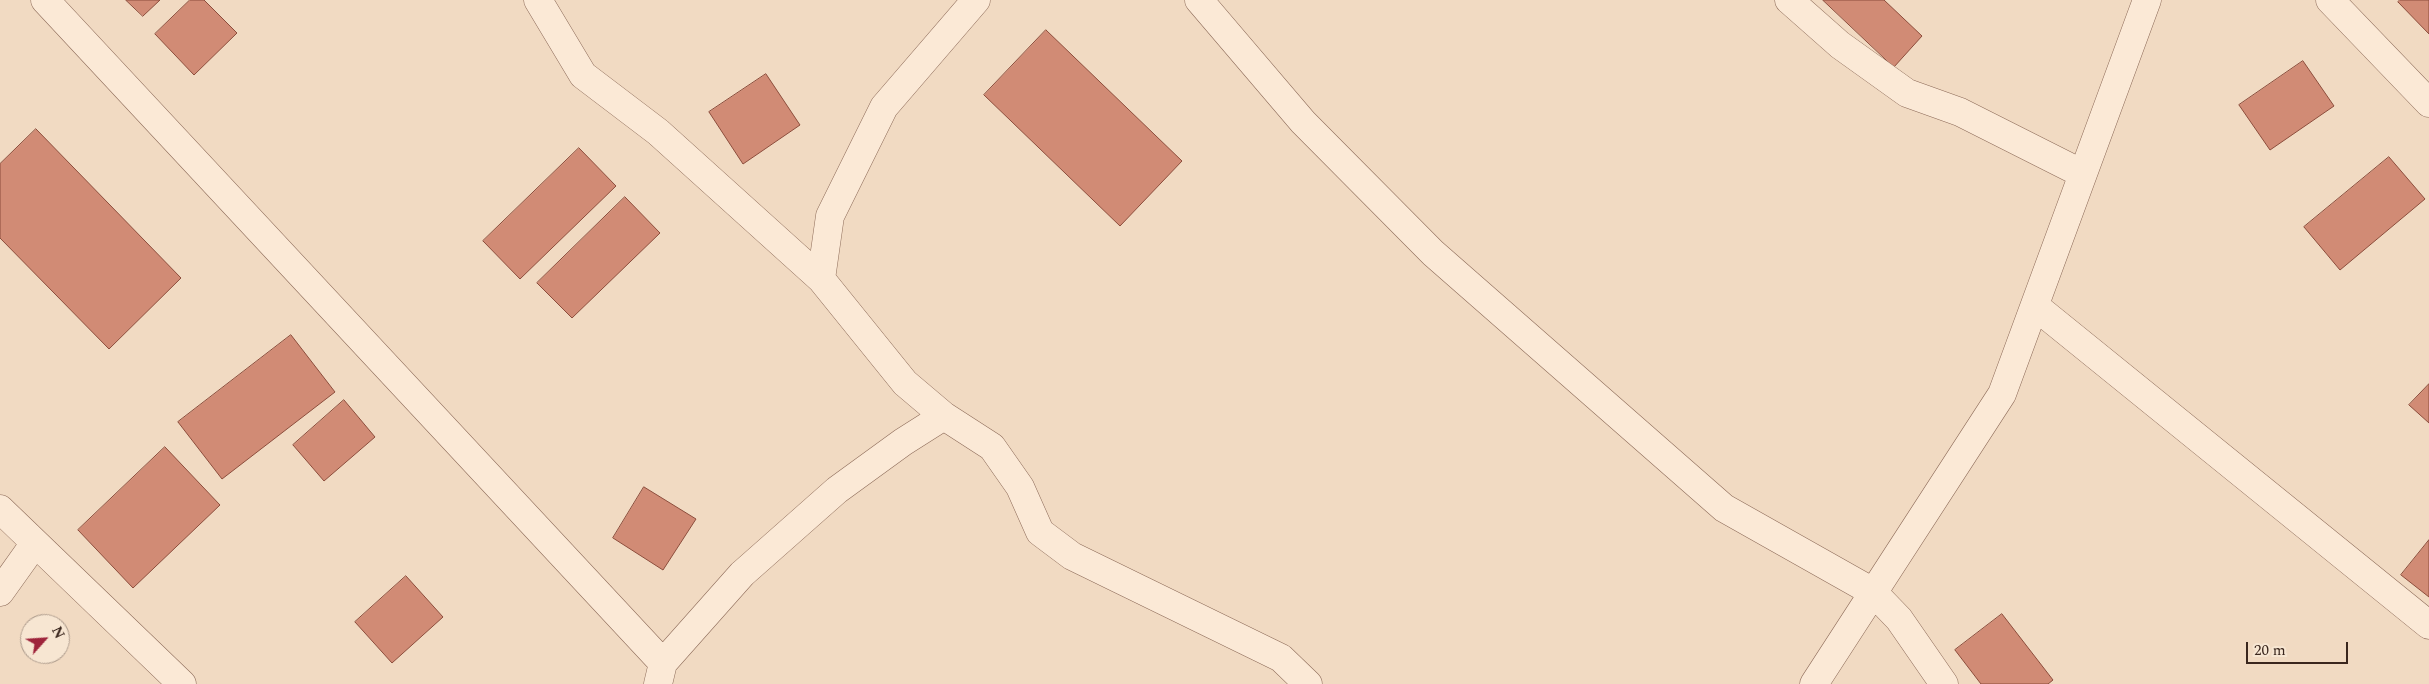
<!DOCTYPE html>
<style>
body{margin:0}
#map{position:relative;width:2429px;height:684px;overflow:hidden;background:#f1dac2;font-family:Spectral,serif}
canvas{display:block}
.north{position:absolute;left:20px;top:614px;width:50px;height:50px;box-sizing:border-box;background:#f7e6d2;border:1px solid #ab998a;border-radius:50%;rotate:64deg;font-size:14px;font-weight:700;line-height:20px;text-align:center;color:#3a261d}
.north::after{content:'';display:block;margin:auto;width:18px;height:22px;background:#9e243b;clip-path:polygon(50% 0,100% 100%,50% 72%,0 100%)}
.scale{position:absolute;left:2246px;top:642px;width:102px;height:22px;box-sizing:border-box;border:2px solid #3a261d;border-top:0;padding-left:6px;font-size:15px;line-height:18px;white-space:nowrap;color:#3a261d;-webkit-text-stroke:4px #f7e6d2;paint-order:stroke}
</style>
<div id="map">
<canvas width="2429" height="684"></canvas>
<div class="north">N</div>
<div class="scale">20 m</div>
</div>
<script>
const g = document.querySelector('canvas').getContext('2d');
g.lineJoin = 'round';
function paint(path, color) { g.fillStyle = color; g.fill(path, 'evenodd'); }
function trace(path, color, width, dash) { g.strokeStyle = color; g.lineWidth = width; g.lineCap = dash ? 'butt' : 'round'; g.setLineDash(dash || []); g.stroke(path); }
const building = new Path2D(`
 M126,0H160L143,16Z
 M190,0H204L237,33L194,75L155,34Z
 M1823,0H1884L1922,36L1894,67Z
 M2400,0H2429V34L2398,2Z
 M1046,30L1182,161L1120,226L984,95Z
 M2303,61L2334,106L2270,150L2239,105Z
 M766,74L800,125L743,164L709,112Z
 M36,129L181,278L109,349L0,238V164Z
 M579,148L616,186L520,279L483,241Z
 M2389,157L2425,199L2340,270L2304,227Z
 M625,197L660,233L572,318L537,283Z
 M291,335L335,392L222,479L178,422Z
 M2429,384V423L2409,405Z
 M344,400L375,437L324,481L293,445Z
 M165,447L220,505L133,588L78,530Z
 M644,487L696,519L663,570L613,538Z
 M2429,540V597L2401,575Z
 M406,576L443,617L392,663L355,622Z
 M2002,614L2053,680L2048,684H1981L1955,650Z`);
paint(building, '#d18b75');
trace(building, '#8c4d3c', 1);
const minor = new Path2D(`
 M45,0L663,663
 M538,0L583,75L658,132L821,279L905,383L944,416L992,447L1020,487L1040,532L1072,556L1281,658L1308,684
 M1199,0L1303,122L1433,253L1724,508L1873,592L1899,619L1944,684
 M1789,0L1840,45L1907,93L1960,112L2083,174
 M2330,0L2429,103
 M821,279L830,216L884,107L976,0
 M2035,306L2429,625
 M0,509L182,684
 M0,592L35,543
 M658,684L663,663L742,574L837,490L903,442L944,416
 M1814,684L2002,394L2147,0`);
trace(minor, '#8c6a58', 29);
trace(minor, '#fbe9d6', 28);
</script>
